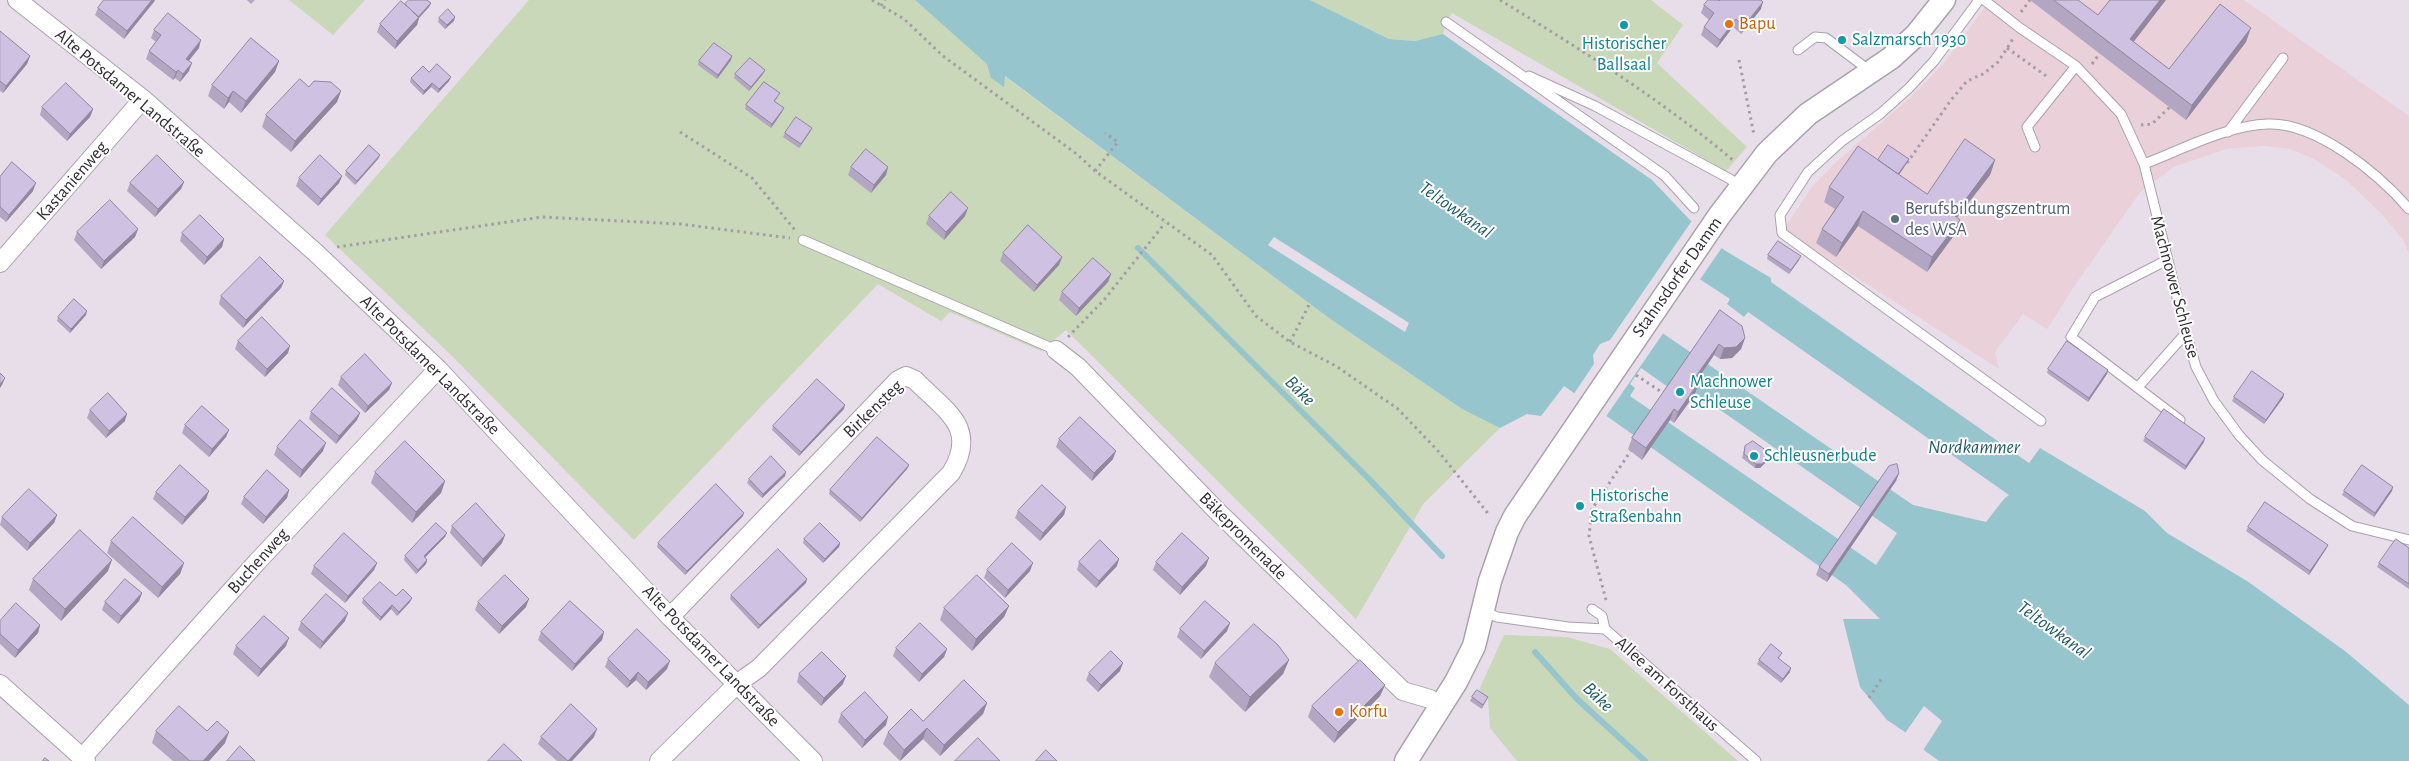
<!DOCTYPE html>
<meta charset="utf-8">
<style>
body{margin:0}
canvas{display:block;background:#e7deea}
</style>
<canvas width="2409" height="761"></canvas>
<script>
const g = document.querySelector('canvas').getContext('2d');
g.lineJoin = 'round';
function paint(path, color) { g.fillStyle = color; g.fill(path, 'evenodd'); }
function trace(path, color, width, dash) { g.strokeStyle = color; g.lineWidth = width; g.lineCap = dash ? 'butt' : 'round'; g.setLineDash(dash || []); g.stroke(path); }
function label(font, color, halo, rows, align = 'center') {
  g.font = font + ' "Alegreya Sans",sans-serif'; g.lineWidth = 4; g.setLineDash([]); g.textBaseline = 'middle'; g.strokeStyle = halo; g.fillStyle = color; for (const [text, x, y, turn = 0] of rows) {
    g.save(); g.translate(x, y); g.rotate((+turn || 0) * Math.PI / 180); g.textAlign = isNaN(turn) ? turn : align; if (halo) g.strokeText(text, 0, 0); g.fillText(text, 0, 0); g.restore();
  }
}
paint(new Path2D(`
 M1990,0H2244L2409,116V253L2402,238L2381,213L2346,180L2314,159L2290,149L2264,146L2226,149L2174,167L2141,191L2073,288L2047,329L2023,314L1995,352L1999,369L1783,230L1812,187L1834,164L1912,96L1945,62Z`), '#ead0d8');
paint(new Path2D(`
 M289,0H365L333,35Z
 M529,0H915L988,64L1329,318L1462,409L1500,428L1424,503L1356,619L1066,330L1041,351L950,312L941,321L878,284L634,540L451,355L325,235Z
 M1310,0H1651L1683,25L1657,63L1747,147L1726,171L1452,13L1446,22L1443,34L1415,41L1389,39Z
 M1504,635L1567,637L1610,649L1738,761H1517L1490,728L1488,699L1479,690Z`), '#c8d8b9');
paint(new Path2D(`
 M915,0H1310L1389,39L1415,41L1443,34L1652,180L1690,220L1724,250L1771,278V282L2029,463L2040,448L2145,511L2167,533L2247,581L2345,651L2409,705V761H1939L1906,737L1905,732L1887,720L1860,687L1843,619H1880L1846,585L1564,386L1541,416L1527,414L1500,428L1462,409L1329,318L1005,76L1004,87L991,78L987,64ZM1698,278L1730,299L1727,304L1744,317L1748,312L2009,495L2004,499L1986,522L1913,505L1661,332ZM1641,368L1668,387L1680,382L1897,533L1876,565L1630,396L1635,388L1630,384Z`), '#97c5cd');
paint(new Path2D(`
 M1693,219L1723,246L1605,418L1573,395L1594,364L1593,355L1600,344L1610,340Z
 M1274,237L1409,323L1405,332L1268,245Z
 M1924,706L1942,721L1922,752L1903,736Z`), '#e7deea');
trace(new Path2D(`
 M1138,248L1372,482L1442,556
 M1535,652L1577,699L1645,761`), '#97c5cd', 6);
const service = new Path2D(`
 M1979,0L1934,61L1909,88L1880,114L1842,141L1808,172L1780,215L1782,233L2041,421
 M1984,0L2020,28L2076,66L2121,114L2144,164L2186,333L2196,367L2214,401L2239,435L2262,460L2310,499L2352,526L2409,540
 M1446,22L1665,176L1694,208
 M1798,50L1815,37L1826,38L1870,71
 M1529,76L1595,106L1730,179L1741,187
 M2228,132L2283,58
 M2035,147L2027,127L2076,66
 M2144,164C2181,150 2228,125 2268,124C2316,122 2379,174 2409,209
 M803,240L1056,350
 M2167,260L2095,297L2071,337L2180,420
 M2138,387L2186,333
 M1592,609L1602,616L1605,629
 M1483,611L1497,617L1568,627L1605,629L1756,761`);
const minor = new Path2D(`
 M17,0L143,99L316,253L438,369L670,617L813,761
 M0,263L143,99
 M1056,350L1078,367L1216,510L1403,691L1430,699L1441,707
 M0,684L86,761
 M82,758L257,562L438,369
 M659,761L738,683L759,668L951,473C979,427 945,411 915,380L906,376L898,380L670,617`);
const tertiary = new Path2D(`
 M1406,761L1456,682L1474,646L1490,581L1507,532L1515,516L1719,216L1767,153L1808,114L1891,58L1916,35L1944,0`);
trace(service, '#aaa1ad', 11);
trace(minor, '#aaa1ad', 20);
trace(tertiary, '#aaa1ad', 25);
trace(new Path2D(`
 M872,0L904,19L943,56L1078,155L1095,171L1212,255L1256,316L1290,342L1336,366L1398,409L1439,452L1490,516
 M1500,0C1580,49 1662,100 1734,161
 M881,6L885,0
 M2021,12L2030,0
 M2007,48L2049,78
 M1739,60L1754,135
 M2092,64L2100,53
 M2141,125L2152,124L2170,107
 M680,132L752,178L795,230
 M1907,163L1951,100L1967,81L1983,74L1998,62L2013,39
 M1095,171L1118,142L1105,133
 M337,247L542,217L680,224L790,238
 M1068,337L1104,300L1165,223
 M1290,342L1310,303
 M1636,375L1666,395
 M1606,600L1589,536L1592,509L1632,449
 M1869,698L1882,678`), '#a49da7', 3, [2.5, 4]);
trace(service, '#fff', 9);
trace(minor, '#fff', 18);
trace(tertiary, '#fff', 22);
paint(new Path2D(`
 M247,0H255L251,4Z
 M2030,0H2078L2169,69L2246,42L2186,120Z
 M155,1L124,39L95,15L98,8Z
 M1719,1L1761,9L1741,34L1733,27L1717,48L1701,35L1704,27L1709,20L1701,13L1704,5Z
 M431,3L429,7L419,18L417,25L395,49L377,32L380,24L405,4Z
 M439,18L454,21L445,29L438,22Z
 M154,30L199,48L188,61L189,71L180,82L175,78L173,80L146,59L149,51L156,42L151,38Z
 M0,31L30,56L27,64L3,93L0,91Z
 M731,60L717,79L698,65L699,61Z
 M279,61L275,72L241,113L229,102L224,109L208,96L212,85Z
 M735,74H763L749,91L734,78Z
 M451,77L449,81L438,93L431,87L423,95L410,82L411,78Z
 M309,87L341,91L337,102L291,152L262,127L266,115Z
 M778,97L775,101L784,108L782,112L771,128L745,109L746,105Z
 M42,107L93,109L90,117L67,141L40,115Z
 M810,132L799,148L783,137L785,133Z
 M380,155L378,159L355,185L345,175L346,171Z
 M1878,160L1907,163L1899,175L1927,194L1995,160L1990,175L1957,218L1960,220L1955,234L1927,272L1858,226L1836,257L1816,243L1822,229L1835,209L1824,202L1829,187Z
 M851,167H888L886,175L871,193L848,175Z
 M342,176L339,183L318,206L296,186L299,178Z
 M0,177L33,191L6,222L0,217Z
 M184,182L181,189L155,217L127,191L130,183Z
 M929,216H965L944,240L926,224Z
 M138,229L135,237L101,269L74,240L77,232Z
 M182,233L224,239L222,247L204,265L180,241Z
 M1003,253L1062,257L1059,265L1034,292L1000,261Z
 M1768,255L1799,260L1789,274L1767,259Z
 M1111,274L1108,282L1076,316L1059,300L1062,292Z
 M284,281L281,288L243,328L219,304L221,296Z
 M1720,310L1745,338L1741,349L1732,358L1720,359L1714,355L1697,381L1695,394L1674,423L1670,420L1642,460L1628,449L1632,438Z
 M86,315L70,333L57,321L58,317Z
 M238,341L288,353L265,377L235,349Z
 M2048,369L2108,370L2107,374L2088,402L2047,373Z
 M341,377L392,383L389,390L365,413L338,385Z
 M2284,394L2283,398L2264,424L2232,401L2234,397Z
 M844,409L799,456L772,430L773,426Z
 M90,410L125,421L106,438L87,418Z
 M311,412L360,413L357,420L336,444L309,419Z
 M185,425L229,430L226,437L209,457L182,433Z
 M2145,437L2204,442L2185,470L2143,441Z
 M1059,439L1113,459L1092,481L1056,447Z
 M1745,446L1765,463L1760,468H1755L1742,458Z
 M277,447L323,451L300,478L274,455Z
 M909,465L907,469L860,522L829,494L830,490Z
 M375,472L445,481L441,493L412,523L371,483Z
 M1899,473L1896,481L1827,582L1816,575L1819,567Z
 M785,476L762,498L747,483L749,479Z
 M289,490L287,498L263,524L241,504L244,497Z
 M209,491L206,499L182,525L153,499L156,492Z
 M2344,491H2392L2374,517L2342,495Z
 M1066,507L1064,515L1040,541L1015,518L1018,511Z
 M57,515L54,523L27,551L0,525L2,517Z
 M743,516L685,575L657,547L658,543Z
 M452,526L505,535L502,543L481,567L450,533Z
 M2248,527L2328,545L2326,549L2309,575L2246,531Z
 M445,537L425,558L427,560L426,564L416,574L404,560L405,556Z
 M804,539L840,543L839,547L823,563L803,543Z
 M111,541L184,563L180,574L158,598L107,553Z
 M2409,548V589L2377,567L2379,563Z
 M1079,562L1117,566L1096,588L1077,570Z
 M1156,562L1206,566L1180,595L1153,570Z
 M377,563L374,570L345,603L311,574L314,566Z
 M987,570L1030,571L1005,598L984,578Z
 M108,571L61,621L29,590L33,579Z
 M806,583L758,629L730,599L731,595Z
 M142,593L139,601L118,624L102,610L105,602Z
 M396,596L410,602L397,616L391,609L380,621L362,603L363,599Z
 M478,602L526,607L499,634L475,610Z
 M1009,606L1004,617L972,651L940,620L944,608Z
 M0,621L40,625L38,633L15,658L0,644Z
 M345,621L320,649L298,630L301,622Z
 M1230,623L1227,631L1201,659L1177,637L1180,629Z
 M541,632H604L602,640L572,671L538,640Z
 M236,646H286L258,677L233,654Z
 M896,648L947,649L944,657L919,682L893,656Z
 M1782,653L1779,658L1790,672L1781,683L1757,664L1759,660Z
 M608,659L667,669L646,690L636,680L627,688L605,667Z
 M1289,660L1283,674L1245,712L1209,677L1215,663Z
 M1120,671L1098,692L1086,680L1089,673Z
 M799,674L843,684L821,706L797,682Z
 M1385,685L1380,696L1334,743L1308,717L1312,706Z
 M1472,697H1488L1482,709L1470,701Z
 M987,703L983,714L940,756L923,739L900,761L883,744L888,732L923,721Z
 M841,714L886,725L862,748L838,722Z
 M156,731H207L225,743L209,761H173L152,743Z
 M541,737H594L572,761H557L538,744Z`), '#b2a6c2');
paint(new Path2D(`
 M152,0H155L124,39L127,31Z
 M2160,0H2166L2125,53L2130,39Z
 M1763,2L1761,9L1741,34L1744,26Z
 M431,3L429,7L419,18L417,25L395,49L397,41Z
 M455,17L454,21L445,29L447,25Z
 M1736,19L1733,27L1717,48L1720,40Z
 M2251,28L2246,42L2186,120L2192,105Z
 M201,40L199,48L184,67L186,59Z
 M30,56L27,64L3,93L6,86Z
 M732,56L731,60L717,79L718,75Z
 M279,61L275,72L241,113L246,101Z
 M192,63L189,71L180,82L183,74Z
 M178,70L175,78L173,80L176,72Z
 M765,70L763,74L749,91L751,87Z
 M451,77L449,81L438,93L439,89Z
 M432,83L431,87L423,95L424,91Z
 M233,91L229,102L224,109L228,98Z
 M341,91L337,102L291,152L295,141Z
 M784,108L782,112L771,128L772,124Z
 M93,109L90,117L67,141L70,134Z
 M812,128L810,132L799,148L801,144Z
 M380,155L378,159L355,185L357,181Z
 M1909,159L1907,163L1890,187L1892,183Z
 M1995,160L1990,175L1948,229L1954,215Z
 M888,167L886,175L871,193L874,185Z
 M342,176L339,183L318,206L321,199Z
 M184,182L181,189L155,217L158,209Z
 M36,183L33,191L6,222L9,215Z
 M968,208L965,216L944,240L946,232Z
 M1863,211L1858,226L1836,257L1842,243Z
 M1960,220L1955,234L1927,272L1932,257Z
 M138,229L135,237L101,269L104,261Z
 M224,239L222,247L204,265L207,257Z
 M1801,256L1799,260L1789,274L1791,270Z
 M1062,257L1059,265L1034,292L1037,285Z
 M1111,274L1108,282L1076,316L1079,308Z
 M284,281L281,288L243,328L246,320Z
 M87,311L86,315L70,333L71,329Z
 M1745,338L1741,349L1732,358L1720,359L1724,348Z
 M1719,344L1714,355L1690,390L1694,379Z
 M290,346L288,353L265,377L267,369Z
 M2108,370L2107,374L2088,402L2089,398Z
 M5,378L2,385L0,388V384Z
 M1699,382L1695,394L1674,423L1678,412Z
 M392,383L389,390L365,413L368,406Z
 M2284,394L2283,398L2264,424L2266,420Z
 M845,405L844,409L799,456L801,452Z
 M1674,409L1670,420L1642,460L1646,448Z
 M360,413L357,420L336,444L339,436Z
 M127,414L125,421L106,438L109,431Z
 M229,430L226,437L209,457L212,449Z
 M2205,438L2204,442L2185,470L2186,466Z
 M326,443L323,451L300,478L302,470Z
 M1116,451L1113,459L1092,481L1094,473Z
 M1767,459L1765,463L1760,468H1755L1756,464Z
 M909,465L907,469L860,522L862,518Z
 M786,472L785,476L762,498L763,494Z
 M1899,473L1896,481L1827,582L1829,574Z
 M445,481L441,493L412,523L416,512Z
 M2393,487L2392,491L2374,517L2375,513Z
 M289,490L287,498L263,524L266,517Z
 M209,491L206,499L182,525L185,517Z
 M1066,507L1064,515L1040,541L1043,533Z
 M744,513L743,516L685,575L687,571Z
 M57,515L54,523L27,551L30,543Z
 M447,533L445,537L422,560L424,556Z
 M505,535L502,543L481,567L483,559Z
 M840,543L839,547L823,563L825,559Z
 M2328,545L2326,549L2309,575L2310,571Z
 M1209,558L1206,566L1180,595L1182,587Z
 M1119,559L1117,566L1096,588L1099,581Z
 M112,560L108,571L61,621L65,609Z
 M427,560L426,564L416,574L418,570Z
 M184,563L180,574L158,598L162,587Z
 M377,563L374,570L345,603L348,596Z
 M1033,563L1030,571L1005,598L1008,590Z
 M807,579L806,583L758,629L760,625Z
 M142,593L139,601L118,624L121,616Z
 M412,598L410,602L397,616L399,612Z
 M529,599L526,607L499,634L502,626Z
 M392,605L391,609L380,621L381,617Z
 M1009,606L1004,617L972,651L976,639Z
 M348,613L345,621L320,649L323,642Z
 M1230,623L1227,631L1201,659L1204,651Z
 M40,625L38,633L15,658L18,650Z
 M604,632L602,640L572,671L575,664Z
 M289,638L286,646L258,677L261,669Z
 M947,649L944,657L919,682L922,674Z
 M1289,660L1283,674L1245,712L1250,697Z
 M670,661L667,669L646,690L648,682Z
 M1123,663L1120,671L1098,692L1101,685Z
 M1791,668L1790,672L1781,683L1783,679Z
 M638,672L636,680L627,688L630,681Z
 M846,676L843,684L821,706L824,698Z
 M1385,685L1380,696L1334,743L1338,732Z
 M987,703L983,714L940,756L944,745Z
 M888,717L886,725L862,748L865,740Z
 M927,728L923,739L900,761L904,750Z
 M597,729L594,737L572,761H567Z
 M229,732L225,743L209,761H203Z`), '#91879e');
const building = new Path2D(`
 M104,0H152L127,31L98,8Z
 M409,0H427L431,3L418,17L405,4Z
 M1708,0H1718L1719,1L1720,0H1761L1763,2L1744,26L1736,19L1720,40L1704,27L1714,13L1704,5Z
 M2054,0H2078L2098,15L2110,0H2160L2130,39L2169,69L2220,4L2251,28L2192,105Z
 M401,1L419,17L397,41L380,24Z
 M448,9L455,17L447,25L439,18Z
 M168,13L201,40L186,59L192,63L183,74L178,70L176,72L149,51L161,35L154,30Z
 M0,31L30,56L6,86L0,81Z
 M251,38L279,61L246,101L233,91L228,98L212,85Z
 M714,43L732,56L718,75L699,61Z
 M750,58L765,70L751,87L735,74Z
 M437,64L451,77L439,89L432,83L424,91L411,78L423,66L429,72Z
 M300,79L309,87L314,81L331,82L341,91L295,141L266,115Z
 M764,82L780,93L774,101L784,108L772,124L746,105Z
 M66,83L93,109L70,134L42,107Z
 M796,117L812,128L801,144L785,133Z
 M1965,139L1995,160L1954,215L1960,220L1932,257L1863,211L1842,243L1822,229L1844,197L1829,187L1858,146L1927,194Z
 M369,145L380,155L357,181L346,171Z
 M1888,145L1909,159L1898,174L1878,160Z
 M866,149L888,167L874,185L851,167Z
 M157,155L184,182L158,209L130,183Z
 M320,155L342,176L321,199L299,178Z
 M12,162L36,183L9,215L0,207V177Z
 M951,192L968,208L946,232L929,216Z
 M110,200L138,229L104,261L77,232Z
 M200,215L224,239L207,257L182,233Z
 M1028,225L1062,257L1037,285L1003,253Z
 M1778,241L1801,256L1791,270L1768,255Z
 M260,257L284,281L246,320L221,296Z
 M1093,258L1111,274L1079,308L1062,292Z
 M74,299L87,311L71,329L58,317Z
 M1720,310L1742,326L1745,338L1736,347L1724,348L1719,344L1694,379L1699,382L1678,412L1674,409L1646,448L1632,438Z
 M262,317L290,346L267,369L238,341Z
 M2067,341L2108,370L2089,398L2048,369Z
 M365,354L392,383L368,406L341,377Z
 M2252,371L2284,394L2266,420L2234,397Z
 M0,373L5,378L0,384Z
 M817,379L845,405L801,452L773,426Z
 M332,388L360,413L339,436L311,412Z
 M108,393L127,414L109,431L90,410Z
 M202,406L229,430L212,449L185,425Z
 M2164,409L2205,438L2186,466L2145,437Z
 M1080,417L1116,451L1094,473L1059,439Z
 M300,420L326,443L302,470L277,447Z
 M877,437L909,465L862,518L830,490Z
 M405,441L445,481L416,512L375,472Z
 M1753,441L1767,451V459L1762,464H1756L1744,454L1745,446Z
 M771,456L786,472L763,494L749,479Z
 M1897,464L1899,473L1829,574L1819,567L1889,466Z
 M180,465L209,491L185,517L156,492Z
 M2362,465L2393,487L2375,513L2344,491Z
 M267,470L289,490L266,517L244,497Z
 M716,484L744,513L687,571L658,543Z
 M1042,485L1066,507L1043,533L1018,511Z
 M29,489L57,515L30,543L2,517Z
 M2265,502L2328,545L2310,571L2248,527Z
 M476,503L505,535L483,559L452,526Z
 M133,517L184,563L162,587L111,541Z
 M436,523L447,533L424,556L427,560L418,570L405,556Z
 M820,523L840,543L825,559L804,539Z
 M80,530L112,560L65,609L33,579Z
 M344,533L377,563L348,596L314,566Z
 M1182,533L1209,558L1182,587L1156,562Z
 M2396,539L2409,548V584L2379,563Z
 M1100,540L1119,559L1099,581L1079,562Z
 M1012,543L1033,563L1008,590L987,570Z
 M778,549L807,579L760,625L731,595Z
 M505,575L529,599L502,626L478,602Z
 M977,575L1009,606L976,639L944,608Z
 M125,579L142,593L121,616L105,602Z
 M380,582L396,596L403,589L412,598L399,612L392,605L381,617L363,599Z
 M326,594L348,613L323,642L301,622Z
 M570,601L604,632L575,664L541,632Z
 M1205,601L1230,623L1204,651L1180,629Z
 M16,603L40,625L18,650L0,634V621Z
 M264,616L289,638L261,669L236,646Z
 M920,623L947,649L922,674L896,648Z
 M1254,624L1278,645L1289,660L1250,697L1215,663Z
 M637,629L670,661L648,682L638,672L630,681L608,659Z
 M1771,644L1782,653L1778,658L1791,668L1783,679L1759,660Z
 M1111,651L1123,663L1101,685L1089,673Z
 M822,652L846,676L824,698L799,674Z
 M1360,660L1385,685L1338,732L1312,706Z
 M964,680L987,703L944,745L927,728L904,750L888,732L911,709L923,721Z
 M1477,690L1488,697L1483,705L1472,697Z
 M865,692L888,717L865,740L841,714Z
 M571,704L597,729L568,761L541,737Z
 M179,706L207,731L217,721L229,732L203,761H190L156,731Z
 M978,738L1000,761H955Z
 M504,744L522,761H488Z
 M240,746L255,761H227Z
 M1046,750L1057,761H1036Z
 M45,758L49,761H43Z`);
paint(building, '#cfc1e2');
trace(building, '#91879e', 1);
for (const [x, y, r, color] of [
 [1729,24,5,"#e8710a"],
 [1624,25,5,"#0f9aa8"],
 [1842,40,5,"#0f9aa8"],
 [1895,219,5,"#5c6f8a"],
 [1680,392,5,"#0f9aa8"],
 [1754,456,5,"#0f9aa8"],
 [1580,506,5,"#0f9aa8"],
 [1339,712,5,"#e8710a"]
]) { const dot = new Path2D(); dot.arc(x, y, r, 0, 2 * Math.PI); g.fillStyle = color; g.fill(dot); trace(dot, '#fff', 2); }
label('18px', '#c56008', '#fff', [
 ["Bapu",1739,24],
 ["Korfu",1349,712]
], 'left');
label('18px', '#0d838f', '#fff', [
 ["Salzmarsch 1930",1852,40],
 ["Historischer",1624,44,"center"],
 ["Ballsaal",1624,65,"center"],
 ["Machnower",1690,382],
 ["Schleuse",1690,403],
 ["Schleusnerbude",1764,456],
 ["Historische",1590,496],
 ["Straßenbahn",1590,517]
], 'left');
label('18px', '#312e33', '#fff', [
 ["Alte Potsdamer Landstraße",130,93,40],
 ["Kastanienweg",72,181,-49],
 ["Stahnsdorfer Damm",1677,277,-55],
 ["Machnower Schleuse",2175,287,75],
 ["Alte Potsdamer Landstraße",430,365,45],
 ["Birkensteg",873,409,-44],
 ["Bäkepromenade",1243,536,45],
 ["Buchenweg",258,561,-48],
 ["Alte Potsdamer Landstraße",711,656,46],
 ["Allee am Forsthaus",1667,684,42]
]);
label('18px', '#4e5e75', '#fff', [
 ["Berufsbildungszentrum",1905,209],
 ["des WSA",1905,230]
], 'left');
label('italic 19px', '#1e5c66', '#fff', [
 ["Teltowkanal",1456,210,35],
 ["Bäke",1300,391,45],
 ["Nordkammer",1974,447],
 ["Teltowkanal",2054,630,36],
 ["Bäke",1598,697,44]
]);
</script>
